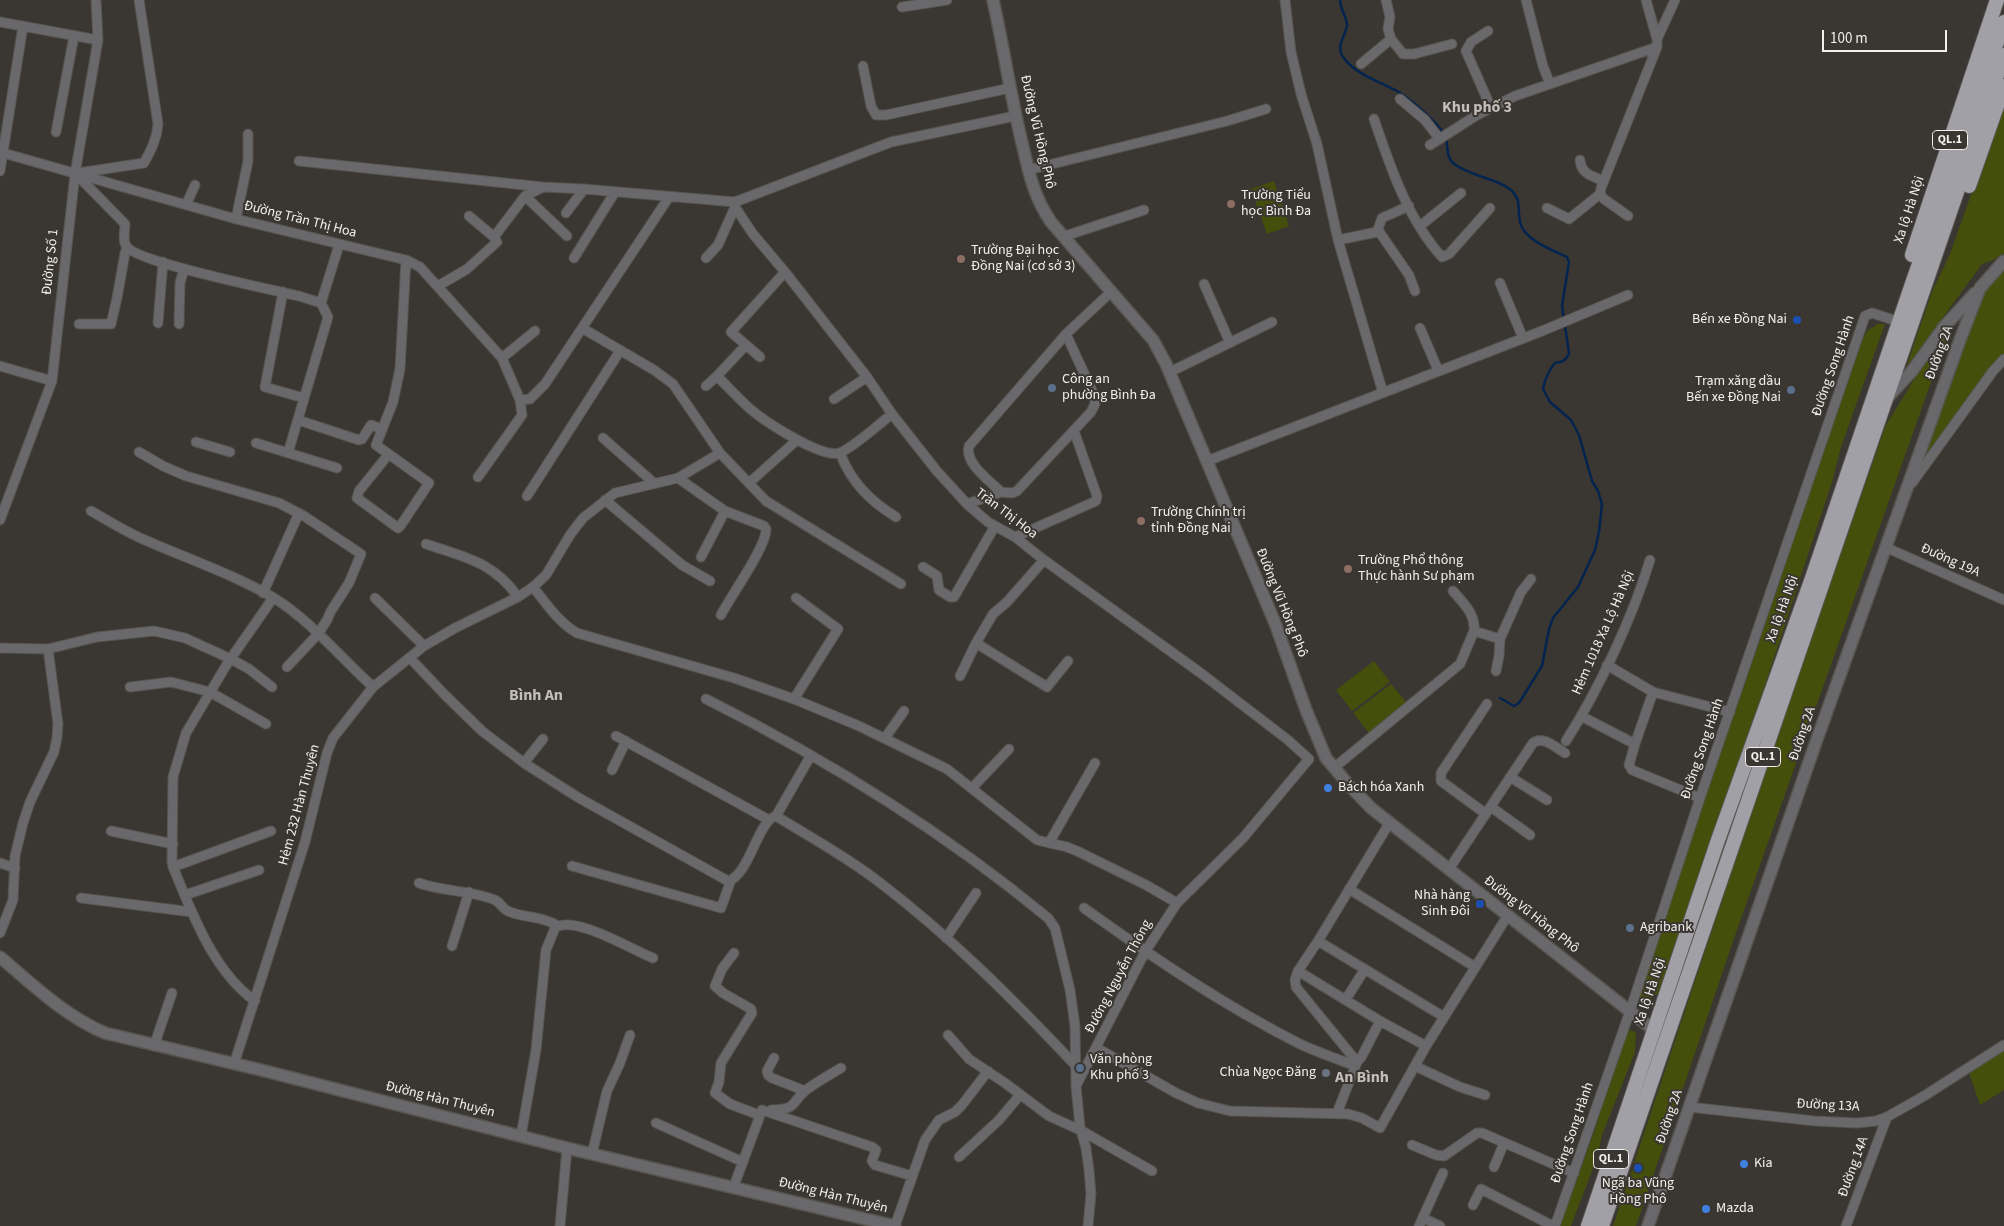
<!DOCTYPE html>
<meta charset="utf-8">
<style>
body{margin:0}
#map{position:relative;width:2004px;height:1226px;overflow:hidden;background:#3a3631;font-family:"Source Sans 3",sans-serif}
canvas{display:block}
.scale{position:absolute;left:1822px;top:30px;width:125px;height:22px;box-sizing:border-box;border:2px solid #f2efec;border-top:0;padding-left:6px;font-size:15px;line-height:18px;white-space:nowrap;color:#f2efec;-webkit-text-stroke:4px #3a3631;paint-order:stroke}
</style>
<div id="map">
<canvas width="2004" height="1226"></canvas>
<div class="scale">100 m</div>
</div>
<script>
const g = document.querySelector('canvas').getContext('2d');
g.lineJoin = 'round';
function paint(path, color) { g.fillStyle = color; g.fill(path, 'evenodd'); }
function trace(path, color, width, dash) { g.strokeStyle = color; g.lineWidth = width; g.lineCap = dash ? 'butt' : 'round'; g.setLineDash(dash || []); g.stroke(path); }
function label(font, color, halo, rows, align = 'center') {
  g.font = font + ' "Source Sans 3",sans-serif'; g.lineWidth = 4; g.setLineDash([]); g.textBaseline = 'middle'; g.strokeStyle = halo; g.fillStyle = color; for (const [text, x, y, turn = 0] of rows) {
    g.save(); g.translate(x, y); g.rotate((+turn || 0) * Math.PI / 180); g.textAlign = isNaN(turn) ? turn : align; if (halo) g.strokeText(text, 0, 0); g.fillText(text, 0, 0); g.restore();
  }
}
paint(new Path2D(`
 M2004,101V253L1993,260L1982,264L1906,368L1932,292L1950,254Z
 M1274,181L1289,226L1267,234L1251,189Z
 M2004,268V356L1916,475L1984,290Z
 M1878,324H1885L1841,447L1833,479L1763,691L1658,993L1646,1003L1640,1004L1636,999L1766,622L1857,350L1867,331Z
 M1944,331L1948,333L1947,337L1737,930L1636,1226H1613L1781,725L1886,425Z
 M1374,661L1390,682L1352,711L1336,690Z
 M1391,684L1408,704L1370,734L1353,713Z
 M1628,1030L1636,1032L1635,1052L1602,1135L1597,1158L1571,1226H1560L1596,1127L1609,1083Z
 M2004,1047V1090L1980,1105L1968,1070Z`), '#444f0b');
trace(new Path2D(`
 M1340,0C1340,9 1347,17 1347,25C1346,36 1335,46 1343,57C1356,75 1379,81 1397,91C1408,98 1418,106 1427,115C1433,121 1443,129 1446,138C1448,147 1446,156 1453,163C1470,177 1498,178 1511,190C1522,200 1517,208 1520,222C1524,240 1552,250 1567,257L1569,262L1562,306L1569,353C1566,361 1562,362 1555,363C1548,371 1545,379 1543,389L1550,402L1571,420L1579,435L1592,481L1598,491L1602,504L1599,532L1595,550L1578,587L1553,618L1549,629L1542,666L1519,703L1514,706L1500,698`), '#03244f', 2.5);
const minor = new Path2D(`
 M1285,0L1291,52L1301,94L1317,144L1338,240L1383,393
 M1386,0L1390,17L1388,29L1391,39L1403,54H1414L1452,44
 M1526,0L1543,66L1550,84
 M1646,0L1657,39
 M902,7L947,0
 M0,22L98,40
 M1488,31L1471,42L1466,51L1491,108
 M1361,64L1391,39
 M863,66L871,106L876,115H886L1010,88
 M1400,99L1425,120L1439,138
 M1374,119C1390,166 1408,220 1442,257L1449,254L1490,208
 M56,132L74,36
 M1430,145L1477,115L1515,96L1657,47
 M0,152L236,219L406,260L420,267L502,358L520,400L522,415L478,477
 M1580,160C1581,174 1592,176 1604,181
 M299,161L543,187L584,189L735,202L891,142L1015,116
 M1028,170L1227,121L1266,109
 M0,171L23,26
 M78,173L144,163C151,150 157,139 158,124L139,0
 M76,174L125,224C125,231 122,241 127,247C139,263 275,290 302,297L321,303L328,317L288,453
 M525,196L567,236
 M735,202V207L753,234L785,272L867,377L892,414L936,470L967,504L988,522L1015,537L1044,560L1202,674L1288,740L1309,759
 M186,205L195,185
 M1547,208L1569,219L1600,194
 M566,213L584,189
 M469,216L494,237
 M1628,216L1604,199L1600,194L1601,188L1657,47V39L1675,0
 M236,219L248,161V134
 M1420,226L1461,193
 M1378,230L1409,275L1415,291
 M1065,236L1144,210
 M1338,240L1377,232L1382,218L1409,206
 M574,258L615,192
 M706,258L718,245L735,207
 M1500,283L1523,338
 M1204,284L1230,343
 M438,286L467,269L497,242L494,237L525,196L543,187
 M283,292L265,387L304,398
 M321,303L339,245
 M158,323L163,262
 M79,324H111L117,298L125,253L127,248
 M179,324L180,283L184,269
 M582,328L654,370L673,384L720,453L766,501L901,584
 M1420,328L1438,370
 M760,357L731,332L785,272
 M502,358L535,331
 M0,366L52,381
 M1170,372L1272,322
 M717,376L746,345
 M706,386L717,376C727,386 737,397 747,406C762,420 820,458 839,453C852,449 880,423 892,414
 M834,399L867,377
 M520,400L530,399L545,384L669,197
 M298,420L359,440L362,439L371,425L382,429
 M603,438L654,483
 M196,442L230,452
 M256,443L337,468
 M139,452L163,466L186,476L279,503L304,516L361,554L349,583L331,611L327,620L318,634L287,667
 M840,453C851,482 870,501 896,517
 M388,455L359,491L357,498L398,528L401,525L429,483L376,445L393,402L400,369L406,260
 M1207,461L1542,331L1628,295
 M678,478L725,511L764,526L766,529C767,546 730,597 721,615
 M749,483L797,440
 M1912,483L1993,371L2004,359
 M1001,492C990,481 964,463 969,446L1066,334L1112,291
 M527,496L620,351
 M605,500L682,565L710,581
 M967,504L1001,492L1012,493L1017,491L1091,412L1095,404L1094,395L1066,334
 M91,511C109,521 126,532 145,540C188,559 233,574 274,598C311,621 340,657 373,687
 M0,520L52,381L75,174L98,40L96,0
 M1015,537L1096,501L1097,496L1074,431
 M426,544C464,557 494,562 518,597
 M1885,547L2004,600
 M701,557L725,511
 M1044,560L1007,602L993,614L976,643L1047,687L1068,661
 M923,567L937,576L939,590L950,597H954L995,526
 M533,587C546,603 558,622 577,633L734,678L794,699L859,726L947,769L1037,840L1067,847L1077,851L1146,885L1177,903
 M1453,591C1463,603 1476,614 1474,631
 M263,593L299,513
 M375,598L424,646
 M0,648L48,649L97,637L154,631L185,638L231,659L249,669L272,687
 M410,658L445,695L482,731L524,763L579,798L728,881C749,876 758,820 776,816L810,757
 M1607,665L1653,692L1730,712
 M1496,671L1499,656L1500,639
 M960,676L976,643
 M130,687L171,682L210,692L266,724
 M706,699C826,759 945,833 1048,918L1055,928L1070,990L1075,1026L1076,1086
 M794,699L838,629L796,598
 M1581,716L1635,744L1629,765L1632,770L1700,798
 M616,736L769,820
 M885,738L904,711
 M1566,741C1599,689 1632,619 1650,560
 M1635,744L1653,692
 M524,763L543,739
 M1335,767L1460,664L1474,631L1500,639L1521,592L1531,579
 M612,770L626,741
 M1510,777L1547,800
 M972,788L1009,749
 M1491,807L1530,835
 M1486,814L1441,781V773L1487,704
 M776,816C810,837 847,857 879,882C950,936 1014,1000 1076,1066
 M111,831L173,844
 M1049,843L1095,763
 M0,863L15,868
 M572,866L721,908L731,880
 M173,867L271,831
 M1449,869L1533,743C1543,735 1556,748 1565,753
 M419,883C444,892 471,890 495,900C501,903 503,910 510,912C525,918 543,916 558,926
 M1349,889L1475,967
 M185,895L259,870
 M81,898L192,912
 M1084,908C1152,957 1223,1005 1298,1043C1316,1052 1336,1058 1355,1066
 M0,933L13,900L15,856L23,823L30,802L54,752L57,738L58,724L48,649
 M946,938L976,893
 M1318,941L1444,1017
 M452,946L469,892
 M734,953L722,969L715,986L723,993L751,1009L752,1013L721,1063L719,1082L715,1093L730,1104L759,1115
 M1298,971L1380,1021L1426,1046
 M1346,999L1365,969
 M255,1001C213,971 192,913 173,867L172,862L173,777L186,733L227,664L273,598
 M948,1035L969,1059L1005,1083L1049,1116L1082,1131L1152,1171
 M154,1046L172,993
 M1097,1048L1176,1093L1198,1103L1230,1111L1348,1114L1362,1118L1380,1128L1426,1046L1508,915
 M774,1058L767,1071L768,1075L772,1078L805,1091
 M1357,1062L1362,1056L1380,1021
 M234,1064L305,842L327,753L333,738L373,687L424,646L455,628L518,597L533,587L546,575L570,535L583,518L615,493L678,478L720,453
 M1415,1066L1460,1087L1485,1095
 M1689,1107L1815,1121L1857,1123L1876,1121L1887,1117L1924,1096L2004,1045
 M771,1110C799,1109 789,1104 806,1090C817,1082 829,1075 841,1068
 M1337,1113L1357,1062L1296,987L1295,980L1298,971L1318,941L1390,822
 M656,1123L743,1162
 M521,1136L536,1050L546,950L555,928C574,914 632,950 653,958
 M1412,1145L1436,1155L1444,1156L1477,1133H1482L1574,1173
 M592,1154L607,1091L620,1063L630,1035
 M959,1157L999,1120L1020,1095
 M1494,1167L1504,1143
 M734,1186L762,1110L872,1147L876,1150L872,1161L875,1165L912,1176
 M1473,1205L1481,1189L1553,1226
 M1423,1218L1440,1226
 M560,1226L567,1148
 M895,1226L925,1140L939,1120L955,1112L962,1105L988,1071
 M1088,1226L1091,1194L1089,1170L1086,1148L1080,1127L1076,1086L1145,952L1177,903L1243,838L1309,759
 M1419,1226L1443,1173
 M1555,1226L1630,1011L1700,798L1865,316L1872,313L1900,322
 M1846,1226L1887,1117`);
const tertiary = new Path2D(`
 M993,0C1004,49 1011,99 1023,147C1029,174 1035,199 1051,222L1153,340L1166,364L1275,623L1306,710L1326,758L1347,783L1371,808L1655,1031
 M1888,397L1912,371L1944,327L1975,293
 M0,957C33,985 65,1016 105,1033L261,1070L567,1148L895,1226
 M1648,1226L1816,742L1960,340L1980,288L2004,261`);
const trunk = new Path2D(`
 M1969,186L2004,86
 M1912,255L1997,0
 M1588,1226L1718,840L1812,578L1913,281L2004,22
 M1602,1226L2004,55`);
trace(minor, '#57544f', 11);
trace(tertiary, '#57544f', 14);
trace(trunk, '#57544f', 16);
trace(minor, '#69686b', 9);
trace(tertiary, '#69686b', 11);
trace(trunk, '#a2a0a7', 14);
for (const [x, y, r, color] of [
 [1231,204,5,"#8d6e63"],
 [961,259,5,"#8d6e63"],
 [1797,320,5,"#1a4fb4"],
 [1052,388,5,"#5c6f8a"],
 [1791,390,5,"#5c6f8a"],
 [1141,521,5,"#8d6e63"],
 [1348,569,5,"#8d6e63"],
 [1328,788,5,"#3f7fe0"],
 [1480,904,5,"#1a4fb4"],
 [1630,928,5,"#5c6f8a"],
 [1080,1068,5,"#5c6f8a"],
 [1326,1073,5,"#6b7280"],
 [1744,1164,5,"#3f7fe0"],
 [1638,1168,5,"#1a4fb4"],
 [1706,1209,5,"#3f7fe0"]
]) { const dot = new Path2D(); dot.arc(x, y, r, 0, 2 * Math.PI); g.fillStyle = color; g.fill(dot); trace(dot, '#3a3631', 2); }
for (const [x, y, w] of [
 [1950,140,35],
 [1763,757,35],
 [1611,1159,35]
]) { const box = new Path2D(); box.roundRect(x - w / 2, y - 9.5, w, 19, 4); g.fillStyle = '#3a3631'; g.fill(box); trace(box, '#f2efec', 1); }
label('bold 12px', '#f2efec', null, [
 ["QL.1",1950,140],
 ["QL.1",1763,757],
 ["QL.1",1611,1159]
]);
label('14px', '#f2efec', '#3a3631', [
 ["Đường Vũ Hồng Phô",1037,132,77],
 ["Xa lộ Hà Nội",1910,210,-72],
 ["Đường Trần Thị Hoa",300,220,14],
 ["Đường Số 1",51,262,-84],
 ["Đường 2A",1940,353,-70],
 ["Đường Song Hành",1834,366,-71],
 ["Trần Thị Hoa",1006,514,37],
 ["Đường 19A",1950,561,24],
 ["Đường Vũ Hồng Phô",1281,603,68],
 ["Xa lộ Hà Nội",1783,609,-70],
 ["Hẻm 1018 Xa Lộ Hà Nội",1604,633,-66],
 ["Đường 2A",1803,734,-71],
 ["Đường Song Hành",1703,749,-71],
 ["Hẻm 232 Hàn Thuyên",300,805,-75],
 ["Đường Vũ Hồng Phô",1531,915,38],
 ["Đường Nguyễn Thông",1119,977,-62],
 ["Xa lộ Hà Nội",1651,992,-71],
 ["Đường Hàn Thuyên",440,1100,14],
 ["Đường 13A",1828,1106,3],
 ["Đường 2A",1670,1117,-71],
 ["Đường Song Hành",1573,1133,-71],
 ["Đường 14A",1854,1167,-70],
 ["Đường Hàn Thuyên",833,1196,14]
]);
label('14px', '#f2efec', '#3a3631', [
 ["Trường Tiểu",1241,196],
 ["học Bình Đa",1241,212],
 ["Trường Đại học",971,251],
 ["Đồng Nai (cơ sở 3)",971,267],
 ["Bến xe Đồng Nai",1787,320,"right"],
 ["Công an",1062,380],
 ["phường Bình Đa",1062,396],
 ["Trạm xăng dầu",1781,382,"right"],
 ["Bến xe Đồng Nai",1781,398,"right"],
 ["Trường Chính trị",1151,513],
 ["tỉnh Đồng Nai",1151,529],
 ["Trường Phổ thông",1358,561],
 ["Thực hành Sư phạm",1358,577],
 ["Bách hóa Xanh",1338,788],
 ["Nhà hàng",1470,896,"right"],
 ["Sinh Đôi",1470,912,"right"],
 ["Agribank",1640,928],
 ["Văn phòng",1090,1060],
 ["Khu phố 3",1090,1076],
 ["Chùa Ngọc Đăng",1316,1073,"right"],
 ["Kia",1754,1164],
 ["Ngã ba Vũng",1638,1184,"center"],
 ["Hồng Phô",1638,1200,"center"],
 ["Mazda",1716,1209]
], 'left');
label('bold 16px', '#c3beb7', '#3a3631', [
 ["Khu phố 3",1477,108],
 ["Bình An",536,696],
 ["An Bình",1362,1078]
]);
</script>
